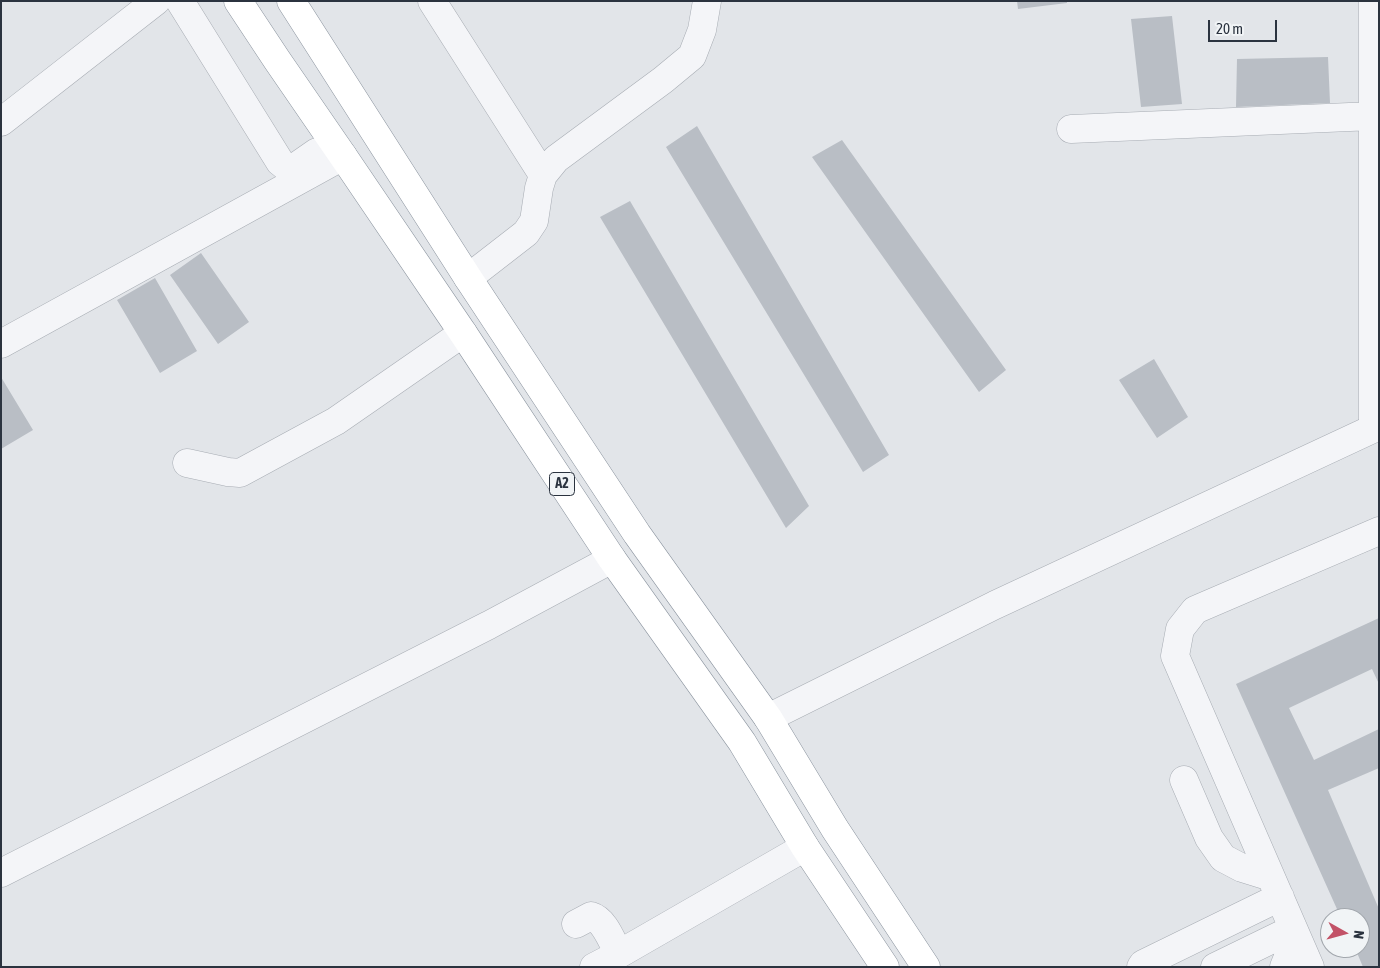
<!DOCTYPE html>
<style>
body{margin:0}
#map{position:relative;width:1380px;height:968px;overflow:hidden;background:#e2e5e9;font-family:"Asap Condensed",sans-serif}
canvas{display:block}
.frame{position:absolute;inset:0;border:2px solid #2b333f;pointer-events:none}
.north{position:absolute;left:1320px;top:908px;width:50px;height:50px;box-sizing:border-box;background:#f1f4f6;border:1px solid #a2a7ad;border-radius:50%;rotate:97deg;font-size:14px;font-weight:700;line-height:20px;text-align:center;color:#2b333f}
.north::after{content:'';display:block;margin:auto;width:18px;height:22px;background:#c25267;clip-path:polygon(50% 0,100% 100%,50% 72%,0 100%)}
.scale{position:absolute;left:1208px;top:20px;width:69px;height:22px;box-sizing:border-box;border:2px solid #2b333f;border-top:0;padding-left:6px;font-size:15px;line-height:18px;white-space:nowrap;color:#2b333f;-webkit-text-stroke:4px #f1f4f6;paint-order:stroke}
</style>
<div id="map">
<canvas width="1380" height="968"></canvas>
<div class="frame"></div>
<div class="north">N</div>
<div class="scale">20 m</div>
</div>
<script>
const g = document.querySelector('canvas').getContext('2d');
g.lineJoin = 'round';
function paint(path, color) { g.fillStyle = color; g.fill(path, 'evenodd'); }
function trace(path, color, width, dash) { g.strokeStyle = color; g.lineWidth = width; g.lineCap = dash ? 'butt' : 'round'; g.setLineDash(dash || []); g.stroke(path); }
function label(font, color, halo, rows, align = 'center') {
  g.font = font + ' "Asap Condensed",sans-serif'; g.lineWidth = 4; g.setLineDash([]); g.textBaseline = 'middle'; g.strokeStyle = halo; g.fillStyle = color; for (const [text, x, y, turn = 0] of rows) {
    g.save(); g.translate(x, y); g.rotate((+turn || 0) * Math.PI / 180); g.textAlign = isNaN(turn) ? turn : align; if (halo) g.strokeText(text, 0, 0); g.fillText(text, 0, 0); g.restore();
  }
}
paint(new Path2D(`
 M1017,1H1067V3L1018,9Z
 M1172,16L1182,104L1141,107L1131,19Z
 M1328,57L1330,103L1236,107L1237,59Z
 M697,126L889,455L863,472L666,147Z
 M842,140L1006,370L979,392L812,157Z
 M630,201L809,506L786,528L600,217Z
 M201,253L249,322L218,344L170,275Z
 M155,278L197,351L160,373L117,300Z
 M1154,359L1188,417L1157,438L1119,380Z
 M1,377L33,430L1,449Z
 M1379,618V684L1372,669L1289,708L1314,760L1379,729V768L1328,790L1379,909V967H1363L1355,948H1360V918H1341L1236,684Z`), '#b9bec5');
const minor = new Path2D(`
 M180,1L280,162L285,166L294,168L317,152
 M432,1L543,175
 M1373,1V428
 M1,122L156,1
 M1071,129L1373,116
 M468,278L526,233L534,221L539,188L543,175L556,159L663,80L692,56L702,30L707,1
 M1,344L343,156
 M187,463L228,472L240,473L336,421L463,333
 M768,718L995,605L1379,426
 M1184,780L1209,838L1223,858L1242,868L1271,877
 M1,873L489,625L612,559
 M576,924L591,916C605,920 612,942 619,954
 M594,967L619,954L805,847
 M1141,967L1143,964L1280,897
 M1215,967L1293,929
 M1284,967L1288,957L1299,944
 M1310,967L1175,656L1180,629L1195,610L1379,531`);
const highway = new Path2D(`
 M238,1L277,60L343,156L463,333L612,559L742,742L805,847L885,967
 M291,1L468,278L637,534L768,718L835,829L926,967`);
trace(minor, '#a7acb3', 29);
trace(highway, '#8a939e', 29);
trace(minor, '#f4f5f8', 28);
trace(highway, '#fff', 28);
for (const [x, y, w] of [
 [562,484,25]
]) { const box = new Path2D(); box.roundRect(x - w / 2, y - 11.5, w, 23, 4); g.fillStyle = '#f1f4f6'; g.fill(box); trace(box, '#2b333f', 1); }
label('bold 14px', '#2b333f', null, [
 ["A2",562,484]
]);
</script>
